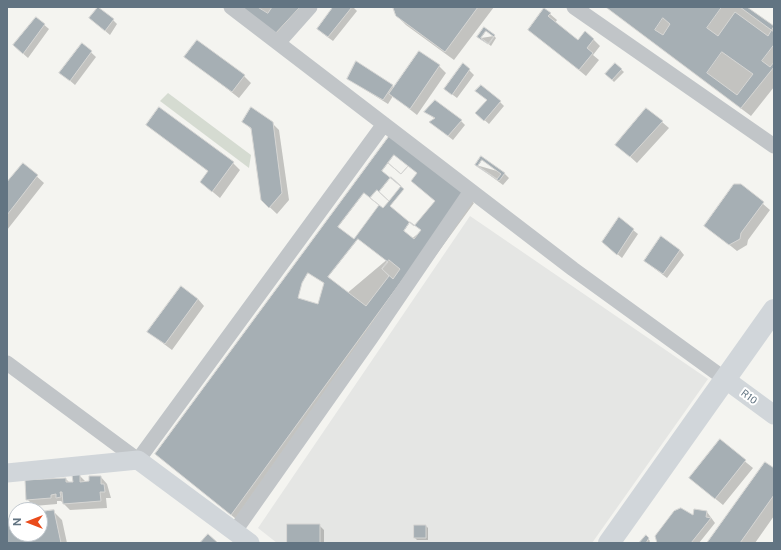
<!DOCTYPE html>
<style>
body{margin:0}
#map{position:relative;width:781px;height:550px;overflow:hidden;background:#f4f4f0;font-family:"Public Sans",sans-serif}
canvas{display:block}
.frame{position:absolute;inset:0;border:8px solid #627482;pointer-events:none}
.north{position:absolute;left:8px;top:502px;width:40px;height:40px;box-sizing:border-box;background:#fff;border:1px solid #c0c7cd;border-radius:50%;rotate:270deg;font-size:11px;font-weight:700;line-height:16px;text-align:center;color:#627482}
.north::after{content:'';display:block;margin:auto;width:14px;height:18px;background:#ea4b1b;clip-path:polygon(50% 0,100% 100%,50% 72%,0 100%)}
</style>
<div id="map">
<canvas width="781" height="550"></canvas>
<div class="frame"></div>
<div class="north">N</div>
</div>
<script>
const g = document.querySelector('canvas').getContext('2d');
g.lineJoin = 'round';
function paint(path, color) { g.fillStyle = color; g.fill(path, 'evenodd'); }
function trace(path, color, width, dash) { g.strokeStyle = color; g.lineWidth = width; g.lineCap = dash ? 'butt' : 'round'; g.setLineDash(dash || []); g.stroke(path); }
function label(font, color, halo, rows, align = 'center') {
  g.font = font + ' "Public Sans",sans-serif'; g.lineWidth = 4; g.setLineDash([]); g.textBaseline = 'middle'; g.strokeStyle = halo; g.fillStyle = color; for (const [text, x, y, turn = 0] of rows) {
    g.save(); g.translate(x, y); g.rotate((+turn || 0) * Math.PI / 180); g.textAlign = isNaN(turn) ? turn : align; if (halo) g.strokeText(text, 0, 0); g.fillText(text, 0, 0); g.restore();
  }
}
paint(new Path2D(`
 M470,216L708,379L592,543H277L258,528Z`), '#e5e6e4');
paint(new Path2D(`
 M168,93L251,155L249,168L160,101Z`), '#d5dbd1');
paint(new Path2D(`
 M238,7H317L284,43Z
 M335,7H353L357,11L333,41L322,33Z
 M394,7H494L454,60L406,25L396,15Z
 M606,7H745L774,28V87L751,116Z
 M550,14L557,20L555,23L578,42L593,39L600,46L593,55L599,60L586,76L529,29Z
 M36,18L49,29L28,58L19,50Z
 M90,18L113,20L117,24L110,35Z
 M494,36L496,38L491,46L481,38Z
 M82,44L96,57L75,85L61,73Z
 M186,57L244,76L251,83L239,98Z
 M615,64L624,72L614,82L606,74Z
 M439,66L446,73L417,115L393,96L388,104L348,79L392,86L394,88Z
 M469,70L474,75L457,98L445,89Z
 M500,102L504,106L489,124L481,117Z
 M426,112L461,121L465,125L453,140L430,122L435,119Z
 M244,122L272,123L279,130L289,200L277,214L261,199L252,130Z
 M662,122L669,128L637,163L617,145Z
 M148,125L233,163L240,170L220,198L201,182L209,172Z
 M23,164L44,183L7,230V184Z
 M476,165L504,173L509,178L503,185Z
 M741,185L770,210L748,240L747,245L737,251L706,226Z
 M465,194L474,203L241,523L156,454Z
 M633,230L638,234L622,258L603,242Z
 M680,250L684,255L667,278L650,265Z
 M198,299L204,306L172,350L148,332Z
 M720,441L753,468L723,505L690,478Z
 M774,469V516L755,543H708Z
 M79,475L86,482L101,477L107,484L111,498H106L107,508L70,510L61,501H57V504L34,506L27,499L66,479L70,483H74Z
 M53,511L62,520L67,543H7V520L16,518V534H40V513Z
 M707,512L715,523L699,543H658L693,516Z
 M319,525L324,530V543H288Z
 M415,526H426L428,528V540H417L415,538Z
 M646,536L650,541L649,543H640Z`), '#0003');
const building = new Path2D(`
 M98,7L114,19L105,31L89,18Z
 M239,7H300L274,35Z
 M258,7H272L268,13Z
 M333,7H352L328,37L317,29Z
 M393,7H478L445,52L396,16Z
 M606,7H740L774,32V67L741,108Z
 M722,7H747L774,26L768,36L735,12L718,36L707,28Z
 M544,8L551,13L548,16L578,40L585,31L594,39L587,48L593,53L579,70L528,30Z
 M36,17L45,24L23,54L13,45Z
 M663,18L670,24L663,35L655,30Z
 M484,27L495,35L488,44L477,37Z
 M486,31L494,37L489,44L481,38Z
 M197,40L245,75L232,92L184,57Z
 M82,43L92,51L70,81L59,73Z
 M774,45V62L770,67L762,61Z
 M419,51L440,65L410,109L389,94Z
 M722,52L753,74L737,95L707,73Z
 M356,61L393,85L383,100L347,79Z
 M463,63L470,69L452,95L444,89Z
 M615,63L622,69L612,80L605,74Z
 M481,85L501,101L484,121L475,113L487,100L475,91Z
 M435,100L462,120L448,136L429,122L435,118L424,112Z
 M159,107L234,162L212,192L200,182L208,171L146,125Z
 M251,107L273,122L282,193L269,208L261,200L251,128L242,122Z
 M646,108L663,121L630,157L615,145Z
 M390,135L465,194L231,515L155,454Z
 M394,155L408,166L401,174L388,163Z
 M481,156L505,173L499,181L475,165Z
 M482,160L501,174L497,179L478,166Z
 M23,163L38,175L7,215V182Z
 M388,163L401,174L408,166L417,173L411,181L435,201L414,226L390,206L404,189L382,171Z
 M391,177L401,186L389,201L379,192Z
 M734,184H741L764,202L741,233L740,239L729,245L704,226Z
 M377,190L389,201L383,208L370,198Z
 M364,193L379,205L354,239L338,227Z
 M619,217L634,229L617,255L602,242Z
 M410,222L421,230L414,239L404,231Z
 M661,236L680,250L663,274L644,261Z
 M358,239L388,262L382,269L389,276L366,306L328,277Z
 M389,260L400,269L393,279L382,269Z
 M308,273L324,283L318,304L298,298L302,283Z
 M181,286L198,299L165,344L147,332Z
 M720,439L746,460L715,499L689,478Z
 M765,462L774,468V495L740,543H707Z
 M80,474V482L89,481V476H101V484H104L105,492H100L101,501L63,504L62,492H60L61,497L56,498V494L51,495V498L26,500L25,480L66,478V482H73L72,475Z
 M681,508L693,515L694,509L707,511L706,517L711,518L691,543H657L655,536L674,511Z
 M54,510L61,543H7V519L16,517V534H40V512Z
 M287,524H320V543H287Z
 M414,525H426V538H414Z
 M208,534L218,543H200Z
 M646,535L649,538L646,543H639Z`);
paint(building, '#a6afb4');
trace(building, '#d5d5d3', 1);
trace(new Path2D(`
 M231,7L573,269L725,379
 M574,7L774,146
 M278,43L310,7
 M7,363L138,460L384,124
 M235,531L371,338L471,191`), '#c1c5c8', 15);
trace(new Path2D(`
 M725,379L774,415
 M7,473L138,460L250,543`), '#d1d6da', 19);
trace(new Path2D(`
 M609,543L774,310`), '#d1d6da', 22);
label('10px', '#627482', '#fff', [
 ["R10",749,397,36]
]);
</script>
